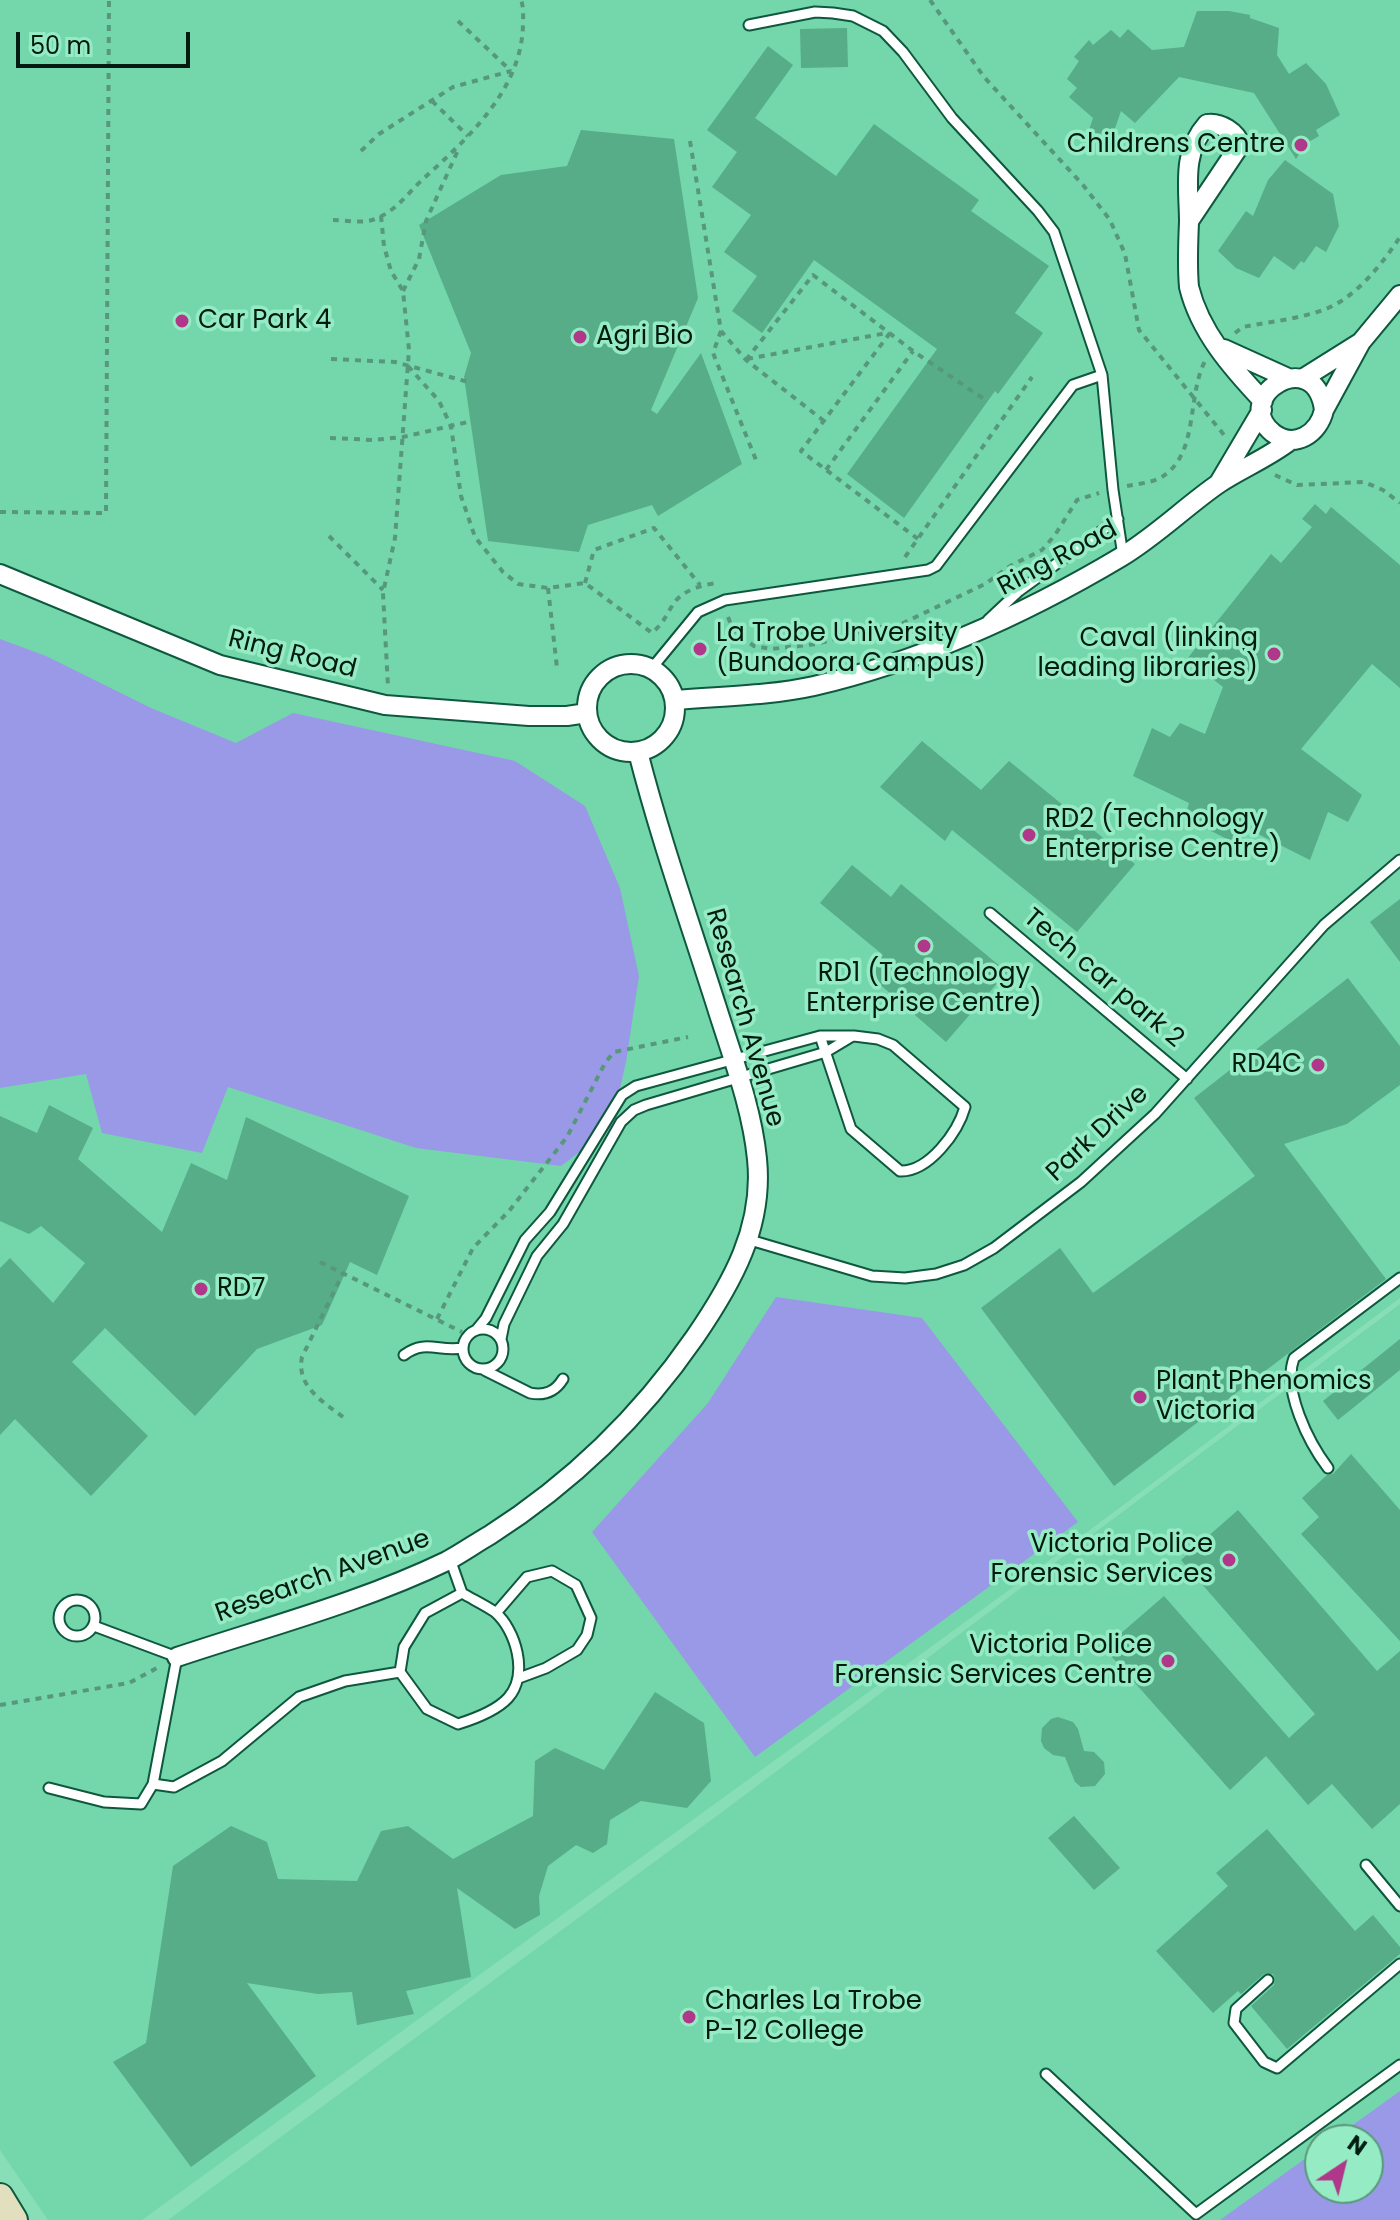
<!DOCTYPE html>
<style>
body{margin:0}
#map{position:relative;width:1400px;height:2220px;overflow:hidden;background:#88dfb7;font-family:Poppins,sans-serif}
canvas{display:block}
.north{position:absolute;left:1304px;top:2124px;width:80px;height:80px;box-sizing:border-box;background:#95ecc4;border:2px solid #5a987c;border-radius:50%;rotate:35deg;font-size:22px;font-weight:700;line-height:32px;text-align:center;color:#011b10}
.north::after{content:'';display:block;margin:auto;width:28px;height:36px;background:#b1378a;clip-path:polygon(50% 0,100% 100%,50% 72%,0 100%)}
.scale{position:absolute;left:16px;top:32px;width:174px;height:36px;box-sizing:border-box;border:4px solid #011b10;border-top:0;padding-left:10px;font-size:24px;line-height:28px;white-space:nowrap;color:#011b10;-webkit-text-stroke:6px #95ecc4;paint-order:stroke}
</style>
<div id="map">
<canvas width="1400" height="2220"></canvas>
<div class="north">N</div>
<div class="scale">50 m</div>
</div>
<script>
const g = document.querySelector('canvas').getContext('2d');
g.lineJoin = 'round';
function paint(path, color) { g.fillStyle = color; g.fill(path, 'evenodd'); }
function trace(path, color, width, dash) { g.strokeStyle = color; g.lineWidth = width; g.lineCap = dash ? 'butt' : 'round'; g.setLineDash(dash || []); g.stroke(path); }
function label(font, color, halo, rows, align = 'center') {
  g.font = font + ' Poppins,sans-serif'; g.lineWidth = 7; g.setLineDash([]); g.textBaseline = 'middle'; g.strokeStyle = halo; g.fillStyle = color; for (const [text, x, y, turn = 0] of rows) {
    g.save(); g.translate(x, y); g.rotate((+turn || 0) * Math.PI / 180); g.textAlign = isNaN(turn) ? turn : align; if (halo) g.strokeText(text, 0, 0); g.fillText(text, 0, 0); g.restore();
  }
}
paint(new Path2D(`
 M0,0H1400V1298L1027,1577L142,2220H48L0,2150Z
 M1400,1304V2220H168L718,1815ZM1320,2140H1368V2188H1320Z`), '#74d6ab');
paint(new Path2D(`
 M0,639L46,656L151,708L236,743L293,713L515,761L585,806L620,888L639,976L626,1062L611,1128L561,1166L416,1148L228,1087L202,1153L102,1133L86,1074L0,1088Z
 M776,1297L922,1318L1078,1522L755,1757L592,1532L708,1403Z
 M1400,2091V2220H1220L1320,2148V2188H1368V2140H1332Z`), '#9999e7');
paint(new Path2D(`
 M1197,11H1229L1250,15V18L1279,28L1277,55L1289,74L1306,63L1326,84L1340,115L1316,130L1319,136L1305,144L1296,159L1254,93L1179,77L1135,123L1121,111L1113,134L1088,133L1093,118L1069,97L1077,88L1067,79L1079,61L1074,57L1089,40L1093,45L1111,30L1120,38L1128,29L1152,50L1184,47Z
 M847,28L848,67L801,68L800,29Z
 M768,46L793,65L755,118L836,176L874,124L979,200L971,211L1049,266L1015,313L1043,333L998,394L995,391L904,518L847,474L937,349L814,260L762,333L732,311L757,276L724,252L751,215L712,187L737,152L707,130Z
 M581,130L674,139L698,298L651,410L657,414L701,353L742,464L658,516L652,505L588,525L579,552L488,541L464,377L471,353L419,225L501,175L567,166Z
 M1285,160L1333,194L1339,226L1326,252L1316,246L1304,263L1301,261L1294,270L1274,256L1259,278L1236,268L1218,251L1246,211L1253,216L1268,180Z
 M1315,504L1326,514L1331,507L1400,565V688L1372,664L1301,749L1362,795L1348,822L1328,812L1310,860L1248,829L1239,845L1185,818L1189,803L1133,776L1152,728L1170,737L1180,723L1205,734L1223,687L1187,659L1271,554L1281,563L1312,527L1302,519Z
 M922,741L981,790L1009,761L1135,864L1077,932L952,830L945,841L880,787Z
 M852,865L891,897L901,884L1007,972L946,1042L869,975L883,955L820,903Z
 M1400,899V962L1370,922Z
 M1348,978L1400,1046V1085L1347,1124L1284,1144L1386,1279L1114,1486L981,1308L1060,1248L1093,1293L1255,1176L1194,1098Z
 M49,1105L93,1128L78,1159L162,1232L191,1163L227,1180L246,1117L409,1196L377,1275L350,1262L322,1325L257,1349L195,1416L105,1328L72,1362L148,1436L91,1496L15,1419L0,1435V1268L10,1258L53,1303L85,1263L41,1226L29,1234L0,1221V1116L37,1133Z
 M1400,1339V1370L1338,1420L1323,1401Z
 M1351,1454L1400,1510V1641L1301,1534L1319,1517L1302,1498L1327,1475L1333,1474Z
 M1238,1510L1377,1671L1400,1651V1804L1372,1829L1332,1784L1308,1805L1266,1756L1230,1790L1104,1648L1164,1596L1289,1738L1315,1714L1181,1560Z
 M655,1692L704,1723L711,1781L687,1808L641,1801L610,1820L607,1844L593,1853L576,1845L548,1866L539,1896L540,1915L515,1929L457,1888L471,1977L406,1991L414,2014L357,2025L352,1992L318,1994L247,1983L316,2076L191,2167L113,2062L146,2043L173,1866L231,1826L267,1842L278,1879L357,1881L381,1831L408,1826L453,1859L533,1816L535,1761L555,1748L604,1770Z
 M1058,1717L1073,1722L1078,1729L1084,1751L1094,1752L1104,1762L1105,1774L1095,1786L1081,1787L1075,1782L1065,1757L1053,1755L1044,1748L1041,1741L1042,1728L1051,1719Z
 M1074,1816L1120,1868L1094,1890L1048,1838Z
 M1267,1829L1355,1931L1373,1915L1400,1947V1954L1287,2049L1251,2006L1274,1985L1275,1979L1273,1974H1264L1241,1994L1238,1991L1213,2013L1156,1951L1228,1886L1216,1873Z`), '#56ad88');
const lane = new Path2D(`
 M749,25L815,12L833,13L853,16L883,31L903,52L952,118L1038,211L1054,232L1102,375L1113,490L1123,556
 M988,620L1019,591L1118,519
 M652,668L698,612L725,600L928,570L936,566L1073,385L1102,375
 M990,913L1187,1079
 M750,1240L872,1276L905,1278L936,1274L964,1265L994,1248L1081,1182L1155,1114L1324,925L1400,860
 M463 1349a20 20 0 1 1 40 0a20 20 0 1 1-40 0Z
 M477,1329L486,1318L525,1240L550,1212L622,1095L636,1086L820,1036H854L878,1039L893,1045L965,1107C958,1132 929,1172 900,1171L851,1129L820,1036
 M501,1339L504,1324L537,1256L563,1224L621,1122L634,1110L646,1105L826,1052L851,1037
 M404,1355C425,1339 439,1352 462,1348
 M484,1370L530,1393C545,1396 555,1392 563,1379
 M1328,1468C1309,1443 1282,1390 1294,1358L1400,1278
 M450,1559L462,1593C472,1599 485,1605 495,1612C516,1630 529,1675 508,1698C496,1711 474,1719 458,1724L427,1709L400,1672L404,1647L425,1613L462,1593
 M59 1618a18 18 0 1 1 36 0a18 18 0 1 1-36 0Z
 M496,1613L527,1577L552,1571L576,1585L591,1618L587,1635L577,1650L546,1668L519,1678
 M153,1784L174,1787L222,1761L299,1697L345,1681L400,1672
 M49,1788L104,1802L141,1804L153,1784L177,1657L94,1626
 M1366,1865L1400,1906
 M1268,1980L1236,2009L1234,2023L1264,2062L1277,2068L1400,1964
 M1046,2074L1196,2214L1400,2065`);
const street = new Path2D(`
 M1189,221L1240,145C1237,132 1220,122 1207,124C1181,153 1189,188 1189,222C1188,244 1187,265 1189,287C1200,332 1232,368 1263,401
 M1224,349L1288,378
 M1302,379L1361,342L1400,295
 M1324,410C1315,343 1229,397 1273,433C1295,450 1319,433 1324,410L1361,342
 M1220,481L1262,410
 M0,574L220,665L385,705L529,716H567L587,713
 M587 708a44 44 0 1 1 88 0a44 44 0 1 1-88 0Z
 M675,700C721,696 768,696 814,686C921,661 1027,613 1121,557C1156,536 1185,507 1218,484C1242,468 1268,458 1291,440
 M177,1657C267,1627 362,1602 447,1561C462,1553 476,1543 490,1535C573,1482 639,1418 695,1337C732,1283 764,1227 757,1159C752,1108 732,1056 717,1008C690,923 660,838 638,752`);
const secondary = new Path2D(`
 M0,2197L14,2220`);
trace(lane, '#0e583e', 13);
trace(street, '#0e583e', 22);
trace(secondary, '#0e583e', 30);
trace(new Path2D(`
 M930,0L984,77L1083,185L1110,220L1125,254L1139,330L1224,435
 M458,21L511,71
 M432,101L468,136
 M690,141L721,331L746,360L824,421
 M361,151L379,134L453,87L511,71
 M381,216L384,246L391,271L403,291L409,350L395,538L383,593L388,687
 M333,220C345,220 364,224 375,219C396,211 407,194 422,180C467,139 522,90 523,24C523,15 524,8 521,0
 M403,291L419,259L426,221L459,148
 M721,331L713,353L756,460
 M890,333L801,451L918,539
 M1235,333L1243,327C1269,322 1298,319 1323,310C1355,299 1382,264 1400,237
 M331,359L395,362L472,383
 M747,359L887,333
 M746,360L813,275L913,351L987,401
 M408,366L439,401L451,426L461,496L475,537L503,572L518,584L548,588L585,583L652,633C664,622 664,619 672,606C680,591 703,584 719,583
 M330,438L374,440L403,437L472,421
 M826,470L913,351
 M1275,475L1297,485L1364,482L1383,490L1400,503
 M1127,486C1137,484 1149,483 1158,479C1200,458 1186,398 1205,361
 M0,512L106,513L109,0
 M329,536L383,590
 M905,557L1032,377
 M585,583L594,550L654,528L700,585
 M548,588L557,668
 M728,617L734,632L754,646L771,649L817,644L873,628L899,625L985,584L1010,566L1042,550L1055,535L1077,500L1099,493
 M320,1262L462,1332
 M437,1319L473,1248L509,1211L567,1137L605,1063L614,1052L688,1037
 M343,1417C322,1401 296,1386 302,1357L343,1273
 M0,1705L129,1683L157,1668`), '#57987a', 4, [6, 6]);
trace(lane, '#fff', 9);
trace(street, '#fff', 18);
trace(secondary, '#e2dfbe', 26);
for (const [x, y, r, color] of [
 [1301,145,8,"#b1378a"],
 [182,321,8,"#b1378a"],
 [580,337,8,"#b1378a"],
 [700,649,8,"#b1378a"],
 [1274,654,8,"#b1378a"],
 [1029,835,8,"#b1378a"],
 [924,946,8,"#b1378a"],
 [1318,1065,8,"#b1378a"],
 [201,1289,8,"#b1378a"],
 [1140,1397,8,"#b1378a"],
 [1229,1560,8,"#b1378a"],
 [1168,1661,8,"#b1378a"],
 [689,2017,8,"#b1378a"]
]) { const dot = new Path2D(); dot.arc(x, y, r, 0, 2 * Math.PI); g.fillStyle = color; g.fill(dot); trace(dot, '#95ecc4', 3); }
label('26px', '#011b10', '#95ecc4', [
 ["Childrens Centre",1285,145,"right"],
 ["Car Park 4",198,321],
 ["Agri Bio",596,337],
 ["La Trobe University",716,634],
 ["(Bundoora Campus)",716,664],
 ["Caval (linking",1258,639,"right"],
 ["leading libraries)",1258,669,"right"],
 ["RD2 (Technology",1045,820],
 ["Enterprise Centre)",1045,850],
 ["RD1 (Technology",924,974,"center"],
 ["Enterprise Centre)",924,1004,"center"],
 ["RD4C",1302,1065,"right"],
 ["RD7",217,1289],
 ["Plant Phenomics",1156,1382],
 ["Victoria",1156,1412],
 ["Victoria Police",1213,1545,"right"],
 ["Forensic Services",1213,1575,"right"],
 ["Victoria Police",1152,1646,"right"],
 ["Forensic Services Centre",1152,1676,"right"],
 ["Charles La Trobe",705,2002],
 ["P-12 College",705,2032]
], 'left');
label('26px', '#011b10', '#95ecc4', [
 ["Ring Road",1058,559,-28],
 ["Ring Road",292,655,14],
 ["Tech car park 2",1103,979,40],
 ["Research Avenue",744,1018,74],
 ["Park Drive",1098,1134,-43],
 ["Research Avenue",323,1577,-20]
]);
</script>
